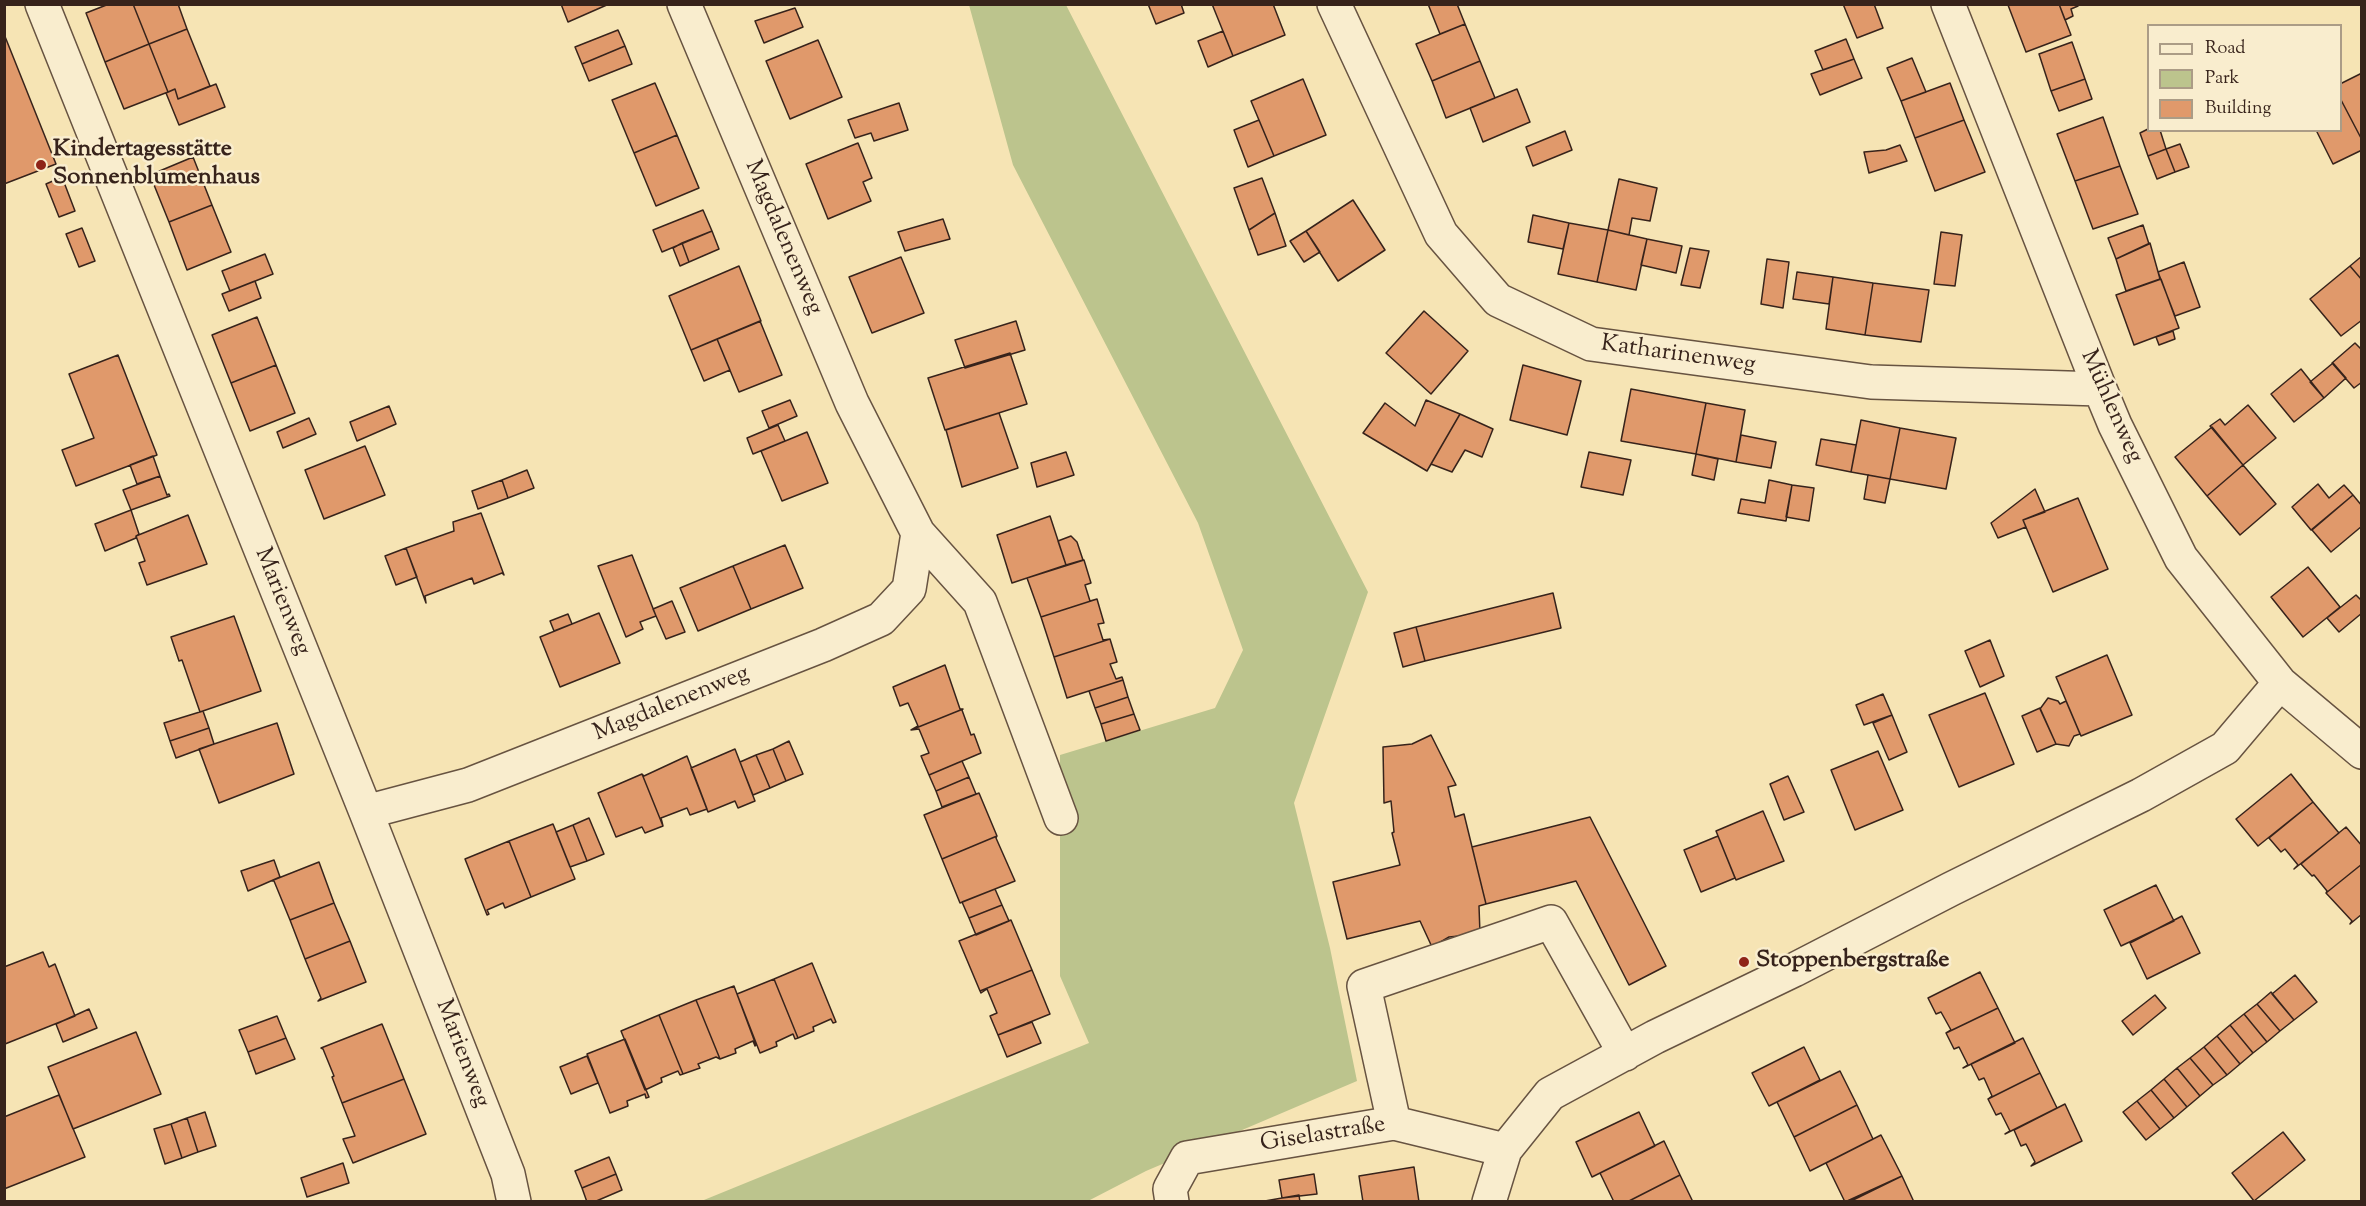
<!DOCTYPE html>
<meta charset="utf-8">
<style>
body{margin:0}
#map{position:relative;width:2366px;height:1206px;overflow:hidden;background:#f6e4b4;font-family:"Sorts Mill Goudy",serif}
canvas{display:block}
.frame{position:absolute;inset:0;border:6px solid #37231b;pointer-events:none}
.legend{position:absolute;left:2147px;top:24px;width:195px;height:108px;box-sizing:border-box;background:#f9edce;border:2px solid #ab9c86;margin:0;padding:8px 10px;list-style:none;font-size:18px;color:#37231b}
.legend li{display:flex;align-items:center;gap:12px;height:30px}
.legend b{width:30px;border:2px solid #ab9c86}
</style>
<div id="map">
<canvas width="2366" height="1206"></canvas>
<div class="frame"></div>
<ul class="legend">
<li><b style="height:8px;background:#f9edce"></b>Road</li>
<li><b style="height:16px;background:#bcc48d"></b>Park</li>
<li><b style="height:16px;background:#e0996b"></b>Building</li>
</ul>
</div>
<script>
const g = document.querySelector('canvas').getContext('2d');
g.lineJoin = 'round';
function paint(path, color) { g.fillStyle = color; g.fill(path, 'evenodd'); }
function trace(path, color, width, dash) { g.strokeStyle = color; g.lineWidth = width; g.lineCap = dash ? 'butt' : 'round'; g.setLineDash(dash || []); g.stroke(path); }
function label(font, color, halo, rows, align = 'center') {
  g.font = font + ' "Sorts Mill Goudy",serif'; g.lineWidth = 5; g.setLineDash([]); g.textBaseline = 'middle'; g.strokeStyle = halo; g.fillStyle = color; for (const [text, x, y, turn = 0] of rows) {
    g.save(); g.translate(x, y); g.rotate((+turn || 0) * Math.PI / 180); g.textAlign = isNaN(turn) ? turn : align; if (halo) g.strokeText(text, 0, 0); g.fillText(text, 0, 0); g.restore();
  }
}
paint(new Path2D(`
 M969,5H1066L1368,592L1294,803L1330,948L1357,1081L1146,1171L1088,1201L699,1202L1089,1043L1060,976V755L1215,708L1243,650L1198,523L1013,165Z`), '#bcc48d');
const building = new Path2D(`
 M109,4H133L149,44L105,62L86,13Z
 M133,4H178L187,29L149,44Z
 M561,4H609L568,22Z
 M1148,4H1181L1184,13L1156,24Z
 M1212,4H1273L1285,35L1233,56Z
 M1428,4H1457L1465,24L1440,34Z
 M1843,4H1874L1883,28L1857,38Z
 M2059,4H2078V6L2071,9L2073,16L2065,20Z
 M2059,4L2071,35L2026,52L2008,5Z
 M795,8L803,27L764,43L755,21Z
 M1465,24L1480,61L1432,81L1416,44Z
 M187,29L210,86L178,99L175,89L168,92L149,44Z
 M618,30L625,46L582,64L575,47Z
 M1223,31L1233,56L1208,67L1198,41Z
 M4,34L56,164L4,184Z
 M1846,39L1854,59L1823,70L1815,51Z
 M818,40L842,97L790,119L766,61Z
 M2072,42L2085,79L2051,91L2039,54Z
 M149,44L168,92L124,109L105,62Z
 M625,46L632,64L589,81L582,64Z
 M1912,58L1926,92L1901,101L1887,68Z
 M1854,59L1862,78L1820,95L1811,74Z
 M1480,61L1495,98L1446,118L1432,81Z
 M2362,73V140L2340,98V84Z
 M1303,79L1326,135L1274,156L1251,101Z
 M2085,79L2092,99L2059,111L2051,91Z
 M655,83L677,135L634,153L612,100Z
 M1950,83L1964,120L1915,138L1901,101Z
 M216,84L225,107L179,125L166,93L175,89L178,99Z
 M1517,89L1530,122L1483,142L1470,108Z
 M2340,98L2362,140V150L2333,164L2316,130H2340Z
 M899,103L908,130L874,141L871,133L855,138L848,120Z
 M2103,117L2120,166L2075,181L2057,134Z
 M1259,120L1274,156L1248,167L1234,130Z
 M1964,120L1985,172L1935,191L1915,138Z
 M2148,129L2160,130L2166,149L2148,156L2140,133Z
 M1565,131L1572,150L1533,166L1526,147Z
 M677,135L699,188L656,206L634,153Z
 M858,143L872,178L863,182L871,201L828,219L806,164Z
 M2180,144L2189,167L2175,172L2166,149Z
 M1900,145L1907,161L1869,173L1864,152L1886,150Z
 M2166,149L2175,172L2157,179L2148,156Z
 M193,157L212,205L169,222L150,175Z
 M2120,166L2138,214L2093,229L2075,181Z
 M62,177L75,211L59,217L46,184Z
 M1262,178L1275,213L1249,230L1234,188Z
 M1619,179L1657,188L1650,221L1632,218L1629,235L1608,230Z
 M1353,200L1385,250L1338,281L1306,231Z
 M212,205L231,252L187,270L169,222Z
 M703,210L712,231L662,252L653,230Z
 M1275,213L1286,246L1258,255L1249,230Z
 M1533,215L1569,223L1563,249L1528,242Z
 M943,219L950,239L905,251L898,232Z
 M1569,223L1608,230L1597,282L1558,274Z
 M2143,225L2149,244L2116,259L2108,238Z
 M82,228L95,261L79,267L66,234Z
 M1608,230L1647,239L1636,290L1597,282Z
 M712,231L719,249L689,262L682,243Z
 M1306,231L1320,252L1304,262L1290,241Z
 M1941,232L1962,235L1955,286L1934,284Z
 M1647,239L1682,246L1676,273L1641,265Z
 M682,243L689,262L680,266L673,248Z
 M2150,243L2160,279L2126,291L2116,259Z
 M1690,248L1709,251L1700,288L1681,285Z
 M265,254L273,274L230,291L222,271Z
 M2362,256V280L2350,266Z
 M901,257L924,313L872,333L849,277Z
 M1767,259L1789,262L1783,308L1761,304Z
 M2184,262L2200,307L2175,316L2158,272Z
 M739,266L761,321L691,350L669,296Z
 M2350,266L2362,280V320L2341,336L2310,299Z
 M1797,272L1833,277L1829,304L1793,299Z
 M1833,277L1873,283L1865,335L1826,329Z
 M2161,279L2179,328L2134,345L2116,295Z
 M255,281L261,298L229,311L222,294Z
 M1873,283L1929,290L1921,342L1865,335Z
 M1424,311L1468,351L1431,394L1386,353Z
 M257,317L276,365L231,383L212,335Z
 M760,321L782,375L739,392L717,339Z
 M1016,321L1025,350L965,368L955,340Z
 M2173,331L2175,339L2159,345L2156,337Z
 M717,339L730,370L704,381L691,350Z
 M2355,343L2362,350V382L2354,388L2332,363Z
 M1010,353L1027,404L945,430L928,378Z
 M118,355L157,455L76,486L62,450L94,438L69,374Z
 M2333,363L2346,378L2324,398L2310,382Z
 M276,365L295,413L250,431L231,383Z
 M1523,365L1581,381L1567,435L1510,420Z
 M2301,369L2324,398L2294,422L2271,394Z
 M1631,389L1706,403L1696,454L1621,441Z
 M790,400L797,416L769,428L762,411Z
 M1426,400L1460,414L1427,471L1363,433L1385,403L1415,426Z
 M1706,403L1745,410L1736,462L1696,454Z
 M2248,405L2276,438L2243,465L2210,426L2220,419L2225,425Z
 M389,406L396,424L357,441L350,422Z
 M999,413L1018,468L962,487L946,430Z
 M1460,414L1493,429L1482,457L1465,450L1452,472L1431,464Z
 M309,418L316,434L283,448L277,432Z
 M1861,420L1900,428L1890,479L1851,472Z
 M778,425L785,441L753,454L747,438Z
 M2212,427L2243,465L2207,496L2175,457Z
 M1900,428L1956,438L1946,489L1890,479Z
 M807,432L828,483L782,501L761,451Z
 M1741,435L1776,442L1771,468L1736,462Z
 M1821,439L1856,445L1851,472L1816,465Z
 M365,446L385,495L324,519L305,470Z
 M1066,452L1074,475L1037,487L1031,463Z
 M1589,452L1631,460L1623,495L1581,487Z
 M1696,454L1718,459L1714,480L1692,475Z
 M153,456L160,476L137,484L130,465Z
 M2243,465L2276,504L2240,535L2207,496Z
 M527,470L534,488L508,498L502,480Z
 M1868,475L1890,479L1885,503L1864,499Z
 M160,476L167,495L169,494L170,496L131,510L123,490Z
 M502,480L508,498L478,509L472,491Z
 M1769,480L1792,485L1786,521L1738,513L1741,499L1765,503Z
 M2318,484L2329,498L2344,485L2353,495L2311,530L2292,507Z
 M1792,485L1814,488L1809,521L1786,517Z
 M2035,489L2045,512L2023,520L2026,527L1998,538L1991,523Z
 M2353,495L2362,506V526L2331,552L2312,530Z
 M2078,498L2108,569L2053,592L2023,520Z
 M131,510L139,534L136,536V538L105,551L95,524Z
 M481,513L504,575L502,573L474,584L472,578L425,596L426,603L406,548L454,531L453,522Z
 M188,515L207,564L147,585L139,563L145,561L136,536Z
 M1050,516L1066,565L1012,583L997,535Z
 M1071,536L1077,542L1083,560L1066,565L1058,541Z
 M785,545L803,588L751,609L733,566Z
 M406,548L417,577L396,585L385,556Z
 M632,555L656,616L640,622L643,629L626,637L598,566Z
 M1084,560L1091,583L1085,585L1090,601L1097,599L1041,617L1027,578Z
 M733,566L751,609L698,631L680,588Z
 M2308,567L2340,607L2303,637L2271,597Z
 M1553,593L1561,628L1425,661L1416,627Z
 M2356,595L2362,601V613L2339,632L2327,618Z
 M1097,599L1104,623L1098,624L1103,640L1110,639L1054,657L1041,617Z
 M672,601L685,632L666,639L653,609Z
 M599,613L620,663L560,687L540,637Z
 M568,614L572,624L554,631L550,621Z
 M234,616L261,691L200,712L182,660L179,661L171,637Z
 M1416,627L1425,661L1403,667L1394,633Z
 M1110,639L1117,662L1110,664L1116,679L1122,677L1123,680L1067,698L1054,657Z
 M1990,640L2004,676L1980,687L1965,651Z
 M2107,655L2132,715L2081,736L2056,677Z
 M945,665L960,709H963L911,730L918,726L908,703L900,706L893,687Z
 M1123,680L1128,697L1095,708L1089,691Z
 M1985,693L2014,764L1959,787L1929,715Z
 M1883,694L1892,715L1864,725L1856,705Z
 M1128,697L1134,714L1101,724L1095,708Z
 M2048,698L2058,701L2060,704L2066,701L2080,734L2074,736L2069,746L2056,744L2040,709Z
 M2040,708L2056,744L2037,752L2022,716Z
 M963,709L962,710L971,735L974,734L981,753L929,775L921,756L929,753L919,729L911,730Z
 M203,711L209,728L170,741L164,723Z
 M1134,714L1140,730L1106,741L1101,724Z
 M1892,715L1907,752L1889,760L1873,723Z
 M277,723L294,774L219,803L199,749Z
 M209,728L214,744L176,758L170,741Z
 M1431,735L1456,785L1448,787L1455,817L1464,814L1486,904L1479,906L1480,934L1449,937L1432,947L1420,921L1347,939L1333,882L1400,865L1392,833L1394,832L1391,801L1384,803L1383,747L1412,744Z
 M789,741L803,774L786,781L773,749Z
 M735,749L755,801L738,808L735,801L708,812L691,768Z
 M773,749L786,781L770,788L756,755Z
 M1878,751L1903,810L1855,830L1831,770Z
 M756,755L770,788L753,795L740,762Z
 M687,756L707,809L690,815L687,808L661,818L663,826L642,774L644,776Z
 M962,761L969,777L936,791L929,775Z
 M642,774L663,826L645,833L642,827L616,837L598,793Z
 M2291,774L2313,802L2258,846L2236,819Z
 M1788,776L1804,812L1784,820L1770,784Z
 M969,777L976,794L942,807L936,791Z
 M979,793L997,836L942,859L924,815Z
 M2313,802L2339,833L2294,869L2298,865L2285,849L2281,852L2269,838Z
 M1763,811L1784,861L1736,880L1716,831Z
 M1590,817L1666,966L1629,985L1576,881L1486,904L1472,847Z
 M589,818L604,854L587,861L573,825Z
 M553,824L575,879L531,897L509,841Z
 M573,825L587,861L570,867L556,832Z
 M2346,827L2362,846V864L2326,893L2327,891L2314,875L2312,876L2301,864Z
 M997,836L996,838L1015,881L960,903L942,859Z
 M1718,836L1735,878L1701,892L1684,850Z
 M509,841L531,897L505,908L503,903L487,910L489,914L487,915L465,859Z
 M274,860L280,877L248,891L241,871Z
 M319,862L334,903L290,920L274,881H271Z
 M2362,864V914L2350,924L2352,921L2326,893Z
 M2156,885L2174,921L2121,946L2104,910Z
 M995,889L1002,905L969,918L962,902Z
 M334,903L350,941L305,959L290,920Z
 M1002,905L1009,921L976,935L969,918Z
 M2182,916L2200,953L2147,979L2130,943Z
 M1011,920L1032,970L980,991L959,941Z
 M350,941L366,982L318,1001L321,998L305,959Z
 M43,952L49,967L55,964L75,1016L5,1044L4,967Z
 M812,963L836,1022L833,1023L831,1019L813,1027L814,1031L798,1038L774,979Z
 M1032,970L1050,1014L998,1035L990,1016L997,1013L987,989L981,993L980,991Z
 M1980,972L1998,1008L1946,1033L1951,1030L1941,1012L1936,1014L1928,998Z
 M2295,975L2317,1002L2294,1020L2272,994Z
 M774,979L798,1038L795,1039L793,1034L776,1042L777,1046L760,1053L737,994Z
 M734,986L756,1045L755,1046L753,1041L735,1049L736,1053L720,1059L696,1000Z
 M2271,992L2294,1020L2280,1031L2257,1004Z
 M2155,995L2166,1008L2133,1035L2122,1021Z
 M696,1000L720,1059L716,1057L698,1064L700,1068L683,1074L659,1015Z
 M2257,1004L2280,1031L2267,1042L2244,1014Z
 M1998,1008L2015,1043L1963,1068L1968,1065L1959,1047L1954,1049L1946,1033Z
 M89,1009L97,1028L63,1042L56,1024Z
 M2244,1014L2267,1042L2253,1053L2230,1025Z
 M659,1015L683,1074L680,1075L678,1071L661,1078L662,1082L645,1090L621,1031Z
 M277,1016L286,1038L248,1052L239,1030Z
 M1032,1022L1041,1043L1007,1057L998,1035Z
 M382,1024L404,1079L342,1103L332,1077L334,1076L323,1049L321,1048Z
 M2230,1025L2253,1053L2240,1064L2217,1036Z
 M136,1032L161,1094L73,1129L48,1067Z
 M2217,1036L2240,1064L2227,1075L2204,1047Z
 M286,1038L295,1059L256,1074L248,1052Z
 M2023,1038L2040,1073L1988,1099L1992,1096L1984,1078L1979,1080L1971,1064Z
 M625,1039L649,1097L646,1098L645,1094L627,1101L628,1106L610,1113L587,1054Z
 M1804,1047L1820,1080L1769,1106L1752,1073Z
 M2204,1047L2227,1075L2213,1085L2190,1058Z
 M587,1056L598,1083L571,1094L560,1067Z
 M2190,1058L2213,1085L2200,1096L2177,1068Z
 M2177,1068L2200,1096L2187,1107L2164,1079Z
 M1840,1071L1857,1105L1794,1137L1777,1102Z
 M2040,1073L2057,1108L2005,1134L2010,1131L2001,1113L1996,1115L1988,1099Z
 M404,1079L426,1134L353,1163L343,1139L355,1136L342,1103Z
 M2164,1079L2187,1107L2174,1118L2151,1090Z
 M2151,1090L2174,1118L2160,1129L2137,1101Z
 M59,1095L85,1157L4,1189V1117Z
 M2137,1101L2160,1129L2146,1140L2123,1112Z
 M2065,1104L2082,1141L2031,1166L2035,1162L2026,1144L2021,1146L2014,1130Z
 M1857,1105L1873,1139L1810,1171L1794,1137Z
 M205,1112L216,1146L198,1152L187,1118Z
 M1639,1112L1655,1146L1592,1177L1576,1142Z
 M187,1118L198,1152L182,1158L171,1124Z
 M171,1124L182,1158L165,1164L154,1129Z
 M2283,1132L2305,1160L2254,1201L2232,1173Z
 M1881,1135L1902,1176L1845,1202L1826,1163Z
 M1664,1141L1680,1175L1627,1202H1614L1600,1173Z
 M609,1157L616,1174L582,1188L575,1171Z
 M343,1163L349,1183L307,1197L301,1178Z
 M1414,1167L1419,1202H1363L1359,1176Z
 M616,1174L622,1190L594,1202H587L582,1188Z
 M1314,1174L1317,1194L1282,1198L1279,1180Z
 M1680,1175L1693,1202H1627Z
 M1902,1176L1914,1202H1849Z
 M1299,1195L1300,1202H1259L1282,1198Z`);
paint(building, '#e0996b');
trace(building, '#37231b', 1.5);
const street = new Path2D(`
 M42,4L366,812L508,1174L514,1202
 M1334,4L1441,234L1498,300L1591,344L1871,382L2100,389
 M1948,4L2100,389L2115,425L2181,558L2280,683L2362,752
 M918,533L980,602L1061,818
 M366,812L468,785L823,645L881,619L909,589L918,533L852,403L684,4
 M1394,1123L1364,986L1551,922L1625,1054
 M1172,1202L1170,1189L1187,1158L1394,1123L1505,1150
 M1489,1202L1505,1150L1550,1094L1655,1037L1794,970L1951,889L2141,795L2225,748L2280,683`);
trace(street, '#675341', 36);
trace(street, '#f9edce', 33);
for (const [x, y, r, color] of [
 [41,165,6,"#8f2418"],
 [1744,962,6,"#8f2418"]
]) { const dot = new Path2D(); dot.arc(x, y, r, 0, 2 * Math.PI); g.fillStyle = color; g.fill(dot); trace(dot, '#f9edce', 2); }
label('bold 24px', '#37231b', '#f9edce', [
 ["Kindertagesstätte",53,151],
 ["Sonnenblumenhaus",53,179],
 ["Stoppenbergstraße",1756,962]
], 'left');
label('24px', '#37231b', '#f9edce', [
 ["Magdalenenweg",782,238,67],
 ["Katharinenweg",1678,356,8],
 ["Mühlenweg",2110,407,66],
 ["Marienweg",281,602,68],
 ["Magdalenenweg",672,705,-22],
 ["Marienweg",461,1054,69],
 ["Giselastraße",1323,1136,-9]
]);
</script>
